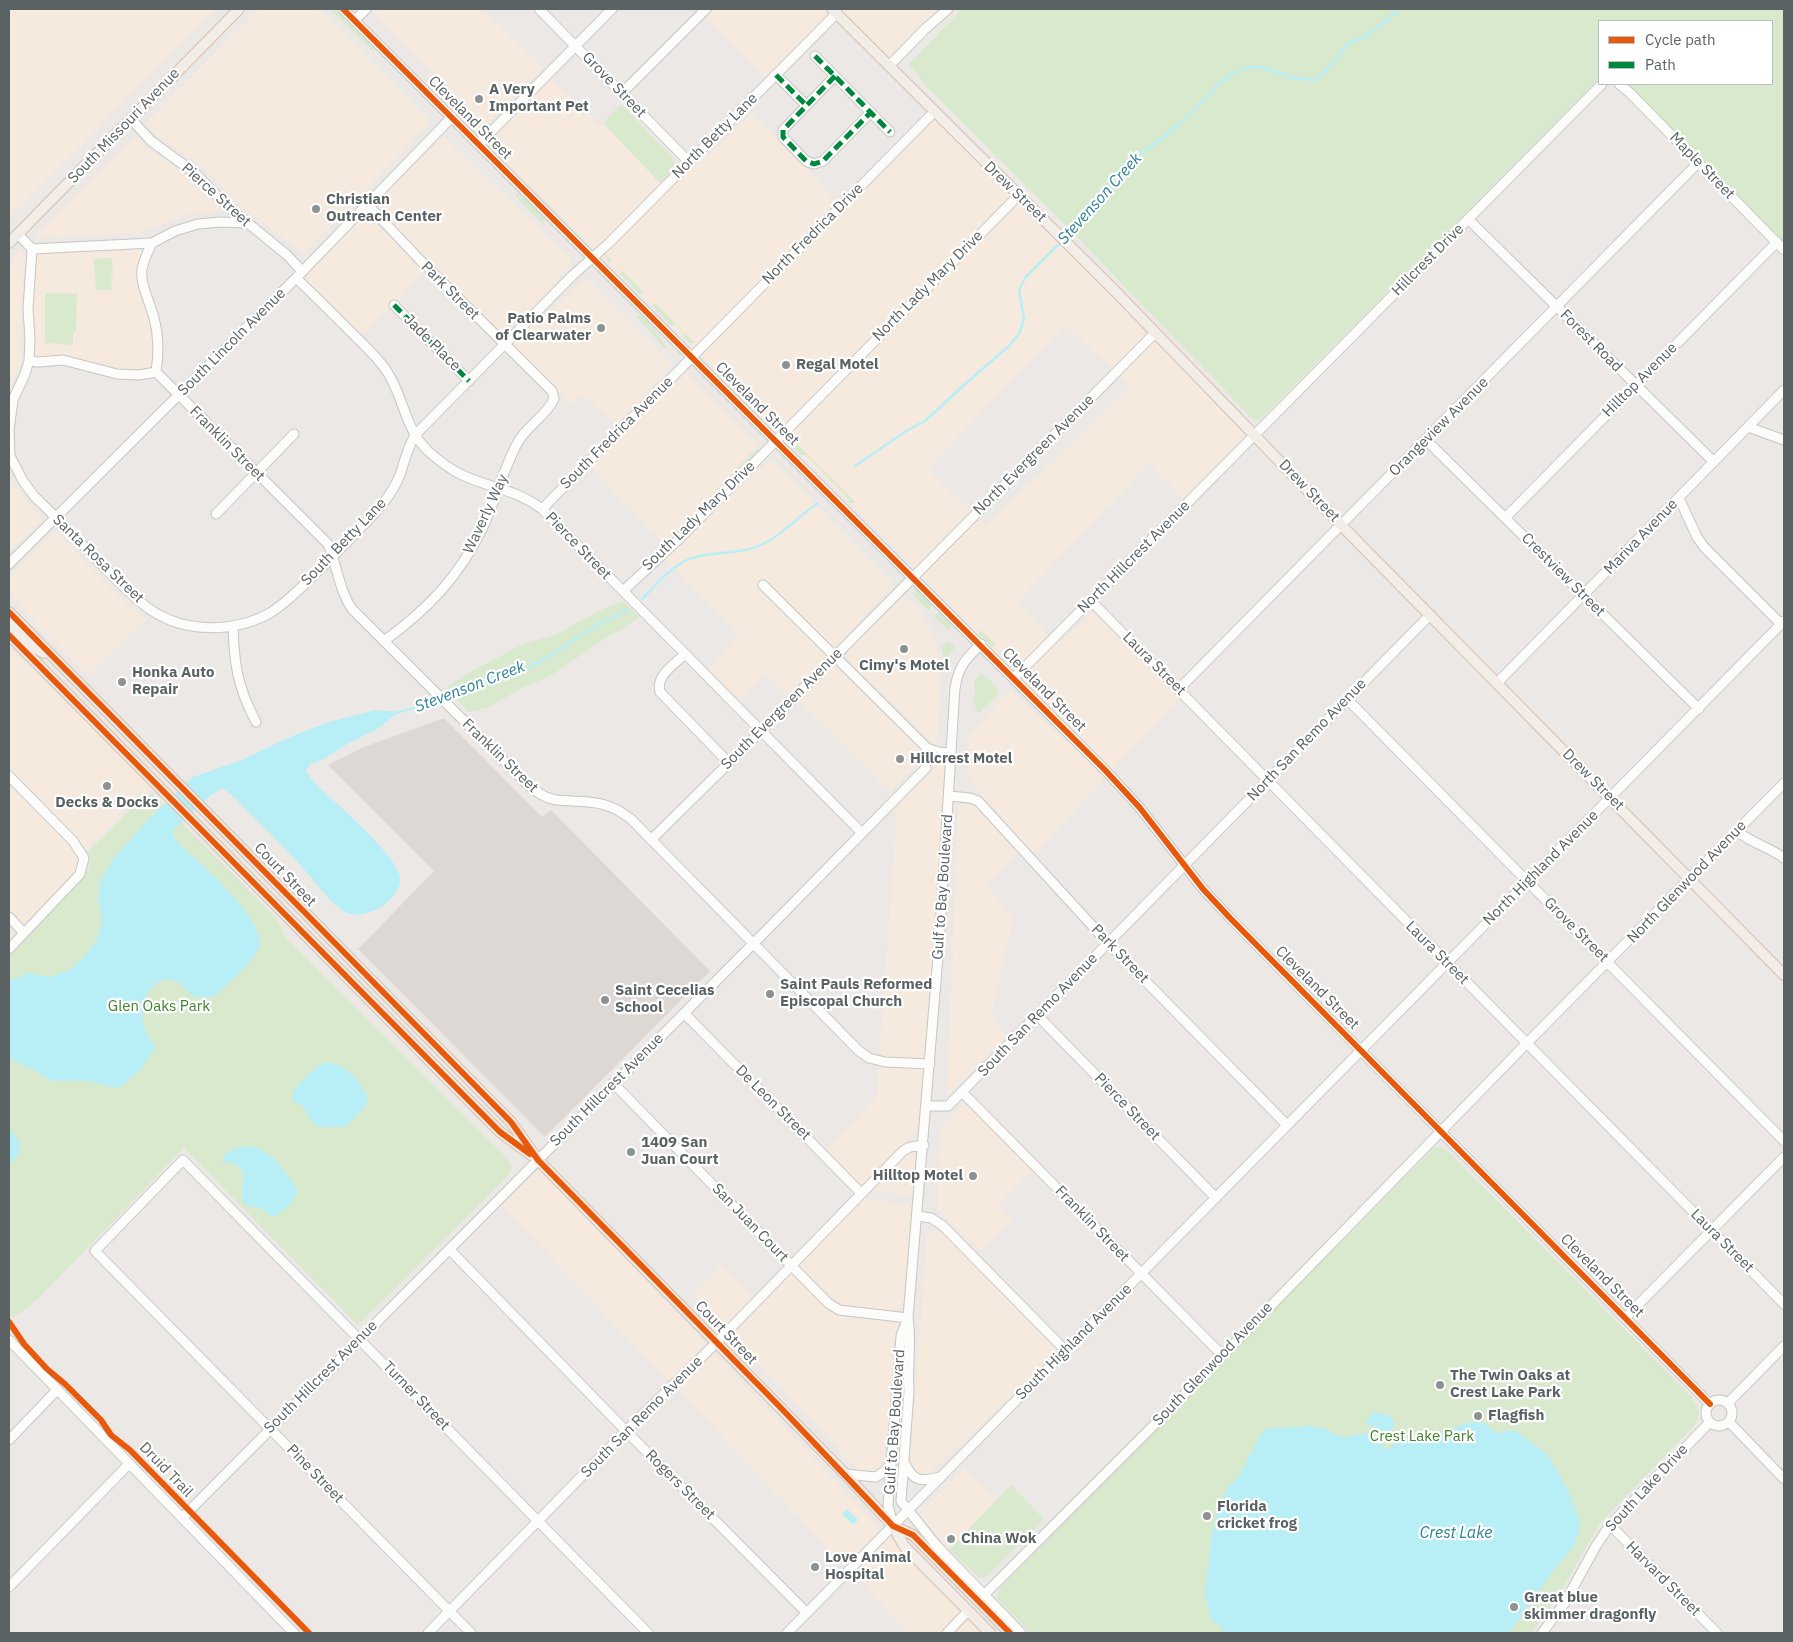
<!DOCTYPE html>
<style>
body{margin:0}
#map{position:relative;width:1793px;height:1642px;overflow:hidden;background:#ece8e5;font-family:"IBM Plex Sans",sans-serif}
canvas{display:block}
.frame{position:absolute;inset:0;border:10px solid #5a6264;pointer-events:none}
.legend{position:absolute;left:1598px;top:20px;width:175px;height:65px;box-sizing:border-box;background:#fff;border:1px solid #bdc0c1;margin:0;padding:6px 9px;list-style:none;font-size:15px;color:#5a6264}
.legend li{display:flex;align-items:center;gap:10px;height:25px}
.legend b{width:25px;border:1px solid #bdc0c1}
</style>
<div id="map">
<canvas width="1793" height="1642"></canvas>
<div class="frame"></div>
<ul class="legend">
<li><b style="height:6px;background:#e8590c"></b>Cycle path</li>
<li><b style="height:6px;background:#00873e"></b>Path</li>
</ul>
</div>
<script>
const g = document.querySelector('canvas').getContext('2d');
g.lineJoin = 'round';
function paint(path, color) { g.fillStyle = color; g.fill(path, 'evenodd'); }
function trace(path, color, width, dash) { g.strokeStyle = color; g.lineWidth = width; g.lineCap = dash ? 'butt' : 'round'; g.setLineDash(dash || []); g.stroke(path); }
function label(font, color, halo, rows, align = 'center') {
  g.font = font + ' "IBM Plex Sans",sans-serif'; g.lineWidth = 4.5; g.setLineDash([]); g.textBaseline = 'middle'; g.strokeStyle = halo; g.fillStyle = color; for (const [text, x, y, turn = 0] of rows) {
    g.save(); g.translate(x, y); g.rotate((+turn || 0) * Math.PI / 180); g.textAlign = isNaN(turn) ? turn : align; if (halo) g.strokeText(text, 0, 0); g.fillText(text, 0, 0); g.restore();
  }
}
paint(new Path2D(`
 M9,9H215L9,219Z
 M259,9H318L431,122L304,254L242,206L200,165L158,137L146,123Z
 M375,9H483L543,67L486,125L372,11Z
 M712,9H826L830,14L766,78L705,16Z
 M839,9H934L938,13L922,26L889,59Z
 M552,78L599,125L602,123L660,183L595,250L486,143Z
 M752,114L819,182L837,204L694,348L601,256L678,179L680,180Z
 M934,118L1011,196L778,432L700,354Z
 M135,136L149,149L196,183L218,208V211L188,214L137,234L86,235L41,238L36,235Z
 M444,137L570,258L571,264L505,339L371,205Z
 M1018,202L1149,333L1113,370L1065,325L928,469L972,512L916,569L784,438Z
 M364,212L425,272L397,301L394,299L388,305L390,308L361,336L340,313L302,277Z
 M145,249L138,268V283L150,321L153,338L154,355L152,368L140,370H118L65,356L33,357L32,309L37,253H60L91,250Z
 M20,250L23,251L25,264L21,305V362L9,393V262Z
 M586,277L672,364L618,426L582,395L570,404L512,345Z
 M1155,340L1248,436L1184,500L1149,463L1018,602L1049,637L1014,672L922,575L978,518L986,526L1130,387L1119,376Z
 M686,373L758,444L675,537L666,545L590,466Z
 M771,459L893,584L835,649L764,578L757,585L828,656L788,698L765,673L739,702L708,670L740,634L664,558Z
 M9,476L29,504L40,515L41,520L9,552Z
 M55,531L125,602L146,619L88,676L9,595V577Z
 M905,595L918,609L929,625L939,655L941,681L937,744L933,743L850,662L847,655L850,648Z
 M1095,611L1180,698L1112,770L1020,678L1054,644L1056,645Z
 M9,647L155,790H151L139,795L85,851L76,837L9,769Z
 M835,665L923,751L931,756L941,758L945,762L946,767L926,1059L879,1056L897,814L892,809L934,769L923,759L890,791L799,701Z
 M1010,690L1106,777L1033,855L967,776L969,735Z
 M9,782L69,844L79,860L76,873L24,926L9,910Z
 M961,804H972L978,808L1018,853L987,885L1013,919L991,1017L1007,1036L947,1096L958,806Z
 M879,1065L925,1068L921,1128L862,1186L826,1150L877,1096Z
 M965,1103L1032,1170L999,1205L1013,1218L980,1252L937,1208L941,1128Z
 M906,1154H913L918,1158L915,1197L871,1190Z
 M540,1169L707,1345L670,1382L502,1206Z
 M862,1198L914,1206L903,1303L900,1308L895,1310L845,1306L839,1304L798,1265Z
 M933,1231L942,1232L1059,1350L932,1471L925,1476L914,1471L910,1463L927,1239Z
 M722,1265L755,1297L725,1328L694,1294Z
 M791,1272L825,1306L836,1314L892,1321L897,1325L899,1330L883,1461L882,1467L875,1473L860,1472L731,1334Z
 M713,1352L882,1530L846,1567L676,1388Z
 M964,1468L997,1500L949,1549L924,1520L923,1510Z
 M888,1537L962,1612L941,1633H909L852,1573Z
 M968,1618L983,1633H953Z`), '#f6e9dd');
paint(new Path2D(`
 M444,718L542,817L551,810L710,971L547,1135L544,1136L358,949L434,871L328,765L364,747Z`), '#ded8d4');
paint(new Path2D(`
 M330,9H334L373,48L374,53Z
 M962,9H1784V243L1628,84H1772V21H1599V79L1264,416L1258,420L1252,418L1077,237L926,86L909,64Z
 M621,104L674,159V169L660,183L603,123Z
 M516,194H520L545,219L544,225L515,195Z
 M605,254L643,291L640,294L620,274L622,271L612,261L609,263L606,259Z
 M112,258L113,276H111L112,290H96L94,259Z
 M45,293H77L76,332H73V345L45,343Z
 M655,303L695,343H690L683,337L685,334L674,324L672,326L652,306Z
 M637,315H641L650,324L666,347L664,349L652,333L636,316Z
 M798,445L855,502L854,503H849L848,498L806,455H801L794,448Z
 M758,448L759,451L712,499L709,497Z
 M917,590L930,602L931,607L928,610L913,595Z
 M623,601L639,617L623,629L610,635L552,675L520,689L490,707L469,712L446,688L463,676L521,645L557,634L600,610Z
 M937,613H942L952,623V627L948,630L934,617Z
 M981,630L995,644L992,648L978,634Z
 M949,641L955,647L945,662L941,647Z
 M979,675H985L998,689L997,696L979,713L975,710L976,705L972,700L975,694L974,681Z
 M152,793L277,919L285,937L509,1160L512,1169L505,1179L358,1325L184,1148L38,1299L18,1315L9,1317V956L83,879C90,869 91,863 88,852L142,798Z
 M1435,1147H1441L1449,1152L1692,1398L1699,1411L1698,1420L1693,1427L1600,1523L1559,1595L1531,1633H1030L996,1598L1001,1587Z
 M1011,1485L1044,1519L986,1577L979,1578L949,1549Z`), '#d9e9ce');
paint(new Path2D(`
 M376,710L399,712L377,729L347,744L322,760L310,764L306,771L314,782C333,801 395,853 400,876C403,888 390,901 381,907C372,912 356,918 345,912C331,904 319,886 308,874C292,855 274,837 256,819C245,808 235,797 222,788L211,795L174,829L173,836L180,845C199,862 269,922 259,948C254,961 228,983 218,994C181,1007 190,977 166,980C145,982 139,1011 144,1027C146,1035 151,1040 156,1047L140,1070L121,1087H112L87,1081H52L33,1070L9,1058V981L27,973L51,977L69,970L82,959L97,940L102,921L98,897L100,881L113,859L155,813L193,777L242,760L290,737L329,722Z
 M328,1062C347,1065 361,1081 368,1099L364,1108L346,1127C320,1124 317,1137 304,1107L298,1103H293C293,1100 293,1095 294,1091C298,1082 318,1064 328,1062Z
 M9,1130C23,1138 23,1155 9,1164Z
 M247,1146C270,1149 276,1161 289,1177C292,1181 296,1185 297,1190C298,1196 292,1202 287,1206C283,1211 278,1216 272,1217L262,1209L244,1204C237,1191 252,1171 235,1164C230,1162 227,1162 223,1164L222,1163C226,1150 235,1148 247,1146Z
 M1372,1412L1390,1415L1395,1426L1392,1430L1386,1432L1369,1425L1366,1422Z
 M1478,1422L1486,1424L1493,1431L1501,1433L1509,1430L1517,1432L1547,1454L1559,1473L1572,1500L1580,1522L1579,1532L1574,1546L1555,1568L1509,1633H1218L1222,1631L1221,1625L1215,1624L1210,1617L1205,1593L1212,1532L1222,1498L1229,1486L1239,1476L1261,1434L1266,1429L1310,1426L1323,1428L1343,1438C1372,1432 1364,1429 1387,1450L1390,1449L1397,1441L1430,1431L1445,1432L1464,1424Z
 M847,1509L858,1520L853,1525L842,1514Z`), '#b8eff7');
trace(new Path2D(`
 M1066,237L1080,224L1098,196L1131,160L1164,137L1184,120L1219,84L1231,75L1245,68L1263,67L1294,78L1315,80L1329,67L1348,44L1368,35L1384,23L1398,9
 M855,466L906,431L925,421L964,385L1009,346L1019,334L1024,319L1019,290L1025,278L1062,241
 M642,599C655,586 669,569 685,561C707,550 739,556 763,544C781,536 800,515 818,503
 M444,699L481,681L515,673L545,659L597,625L628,609
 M396,713L439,701`), '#b8eff7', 2.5);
const minor = new Path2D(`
 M343,9L1105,770L1140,808L1203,889L1230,918L1710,1404
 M539,9L689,162
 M355,20L366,9
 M815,56L890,132
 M889,66L925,29L948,9
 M776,75L806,105
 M835,76L783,130V137L806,161L814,164L823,161L871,112
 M1619,84L1630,93L1784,250
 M622,93L706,9
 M131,119L151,141L195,173L227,206L287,255L302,271
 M479,144L612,9
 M367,204L421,261L552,391L554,399C546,416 527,426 518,442C503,469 496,500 483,527C459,577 428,609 384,641
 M1468,219L1714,462
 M18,234L32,249
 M152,243C148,251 144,260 142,269C140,285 150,302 154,318C159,336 159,353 156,372
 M32,249L152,243L175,231L198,224L221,222L246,223
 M296,278C315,296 334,315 353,334C364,345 377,357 386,370C404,396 404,428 428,451C437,459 447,467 458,473C487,488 514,488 542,509L862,833
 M394,305L469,381
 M29,361L38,362L63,360L117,374L139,375L156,372
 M156,372L328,544C337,565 339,590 352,609L528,785C535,791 543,797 552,799C558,801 566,800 572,801C597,802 610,803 631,819L859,1051L869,1058L885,1062L930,1064
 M1748,427L1784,440
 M1426,440L1699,709
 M9,454L23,481L34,496C56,517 77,539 98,561C115,578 131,596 151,610C185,633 234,633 270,613C286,603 300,589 313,576C334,556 354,535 374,514C385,502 394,490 400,475C405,460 407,449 415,435L572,276L609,243L837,13
 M10,455L9,430L13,400L25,374L29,361L30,339L28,309L32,249
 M1679,498L1697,537L1704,547L1781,624
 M542,509L934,112
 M216,514L294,434
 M1505,518L1777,242
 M9,564L296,278L452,117
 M763,585L927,748L938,752L951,753
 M623,591L678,540L1018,196
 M1091,601L1784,1304
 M233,626C234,665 238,688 256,722
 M981,644C965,660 959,665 955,688L939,945L908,1318C912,1342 907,1367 909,1391L901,1501L936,1545L1021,1633
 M685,654C675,664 655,676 660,692L729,763
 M1014,678L1602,84
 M1497,683L1784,390
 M1179,689L1698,163
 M1347,699L1784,1141
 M9,776L73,841L84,858L80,874L9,949
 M949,796L970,798L978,801L1108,943L1287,1125
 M1737,831C1751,843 1769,847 1784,858
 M651,840L761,731L1155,333
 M9,917L24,933
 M684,1013L861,1193
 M1038,1016L1216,1198
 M613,1083L828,1303L839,1310L908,1318
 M962,1092L1222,1355
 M927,1106H948L1430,615
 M918,1216L931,1218L943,1226L1065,1350
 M449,1249L626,1431L807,1613
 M1625,1318L1784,1157
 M9,1340L294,1633
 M1706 1413a13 13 0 1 1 26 0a13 13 0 1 1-26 0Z
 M1728,1403L1784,1346
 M1729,1422L1784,1479
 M9,1440L57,1390
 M904,1462C914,1482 919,1482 941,1477
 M845,1474L876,1477L886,1470L891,1463
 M182,1518L754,943L926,768
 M1610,1525L1717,1633
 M893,1526L888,1505L901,1336L907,1320
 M9,1587L129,1464
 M984,1595L1184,1395L1527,1043L1784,783
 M428,1633L626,1431L717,1342L903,1151L910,1147L924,1145
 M471,1633L95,1251L183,1160L648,1633
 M787,1633L1784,621
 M947,1633L968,1611
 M1542,1633L1564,1604L1596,1546L1610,1525L1710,1422`);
const major = new Path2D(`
 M832,9L1116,292L1342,526L1784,975
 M9,243L239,9
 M9,612L511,1122L538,1160L845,1474L893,1526L904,1546L990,1633
 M9,623L31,645L44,653
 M9,635L500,1132L531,1155
 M893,1526L913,1535L1010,1633`);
trace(minor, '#c6c6c5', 11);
trace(major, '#d6c0b0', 12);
trace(minor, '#fcfcfb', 9);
trace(major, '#f2ede7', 10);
trace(new Path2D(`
 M815,56L890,132
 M776,75L806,105
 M835,76L783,130V137L806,161L814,164L823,161L871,112
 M394,305L469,381`), '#00873e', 5, [10, 5]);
trace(new Path2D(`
 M343,9L1105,770L1140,808L1203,889L1230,918L1710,1404
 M9,612L511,1122L538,1160L780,1407L893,1526L913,1535L1010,1633
 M9,635L500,1132L530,1154
 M9,1322L24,1344L47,1369L65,1384L101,1420L111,1435L130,1450L309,1633`), '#e8590c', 6);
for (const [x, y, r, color] of [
 [479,99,5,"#8d9191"],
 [316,209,5,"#8d9191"],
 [601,328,5,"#8d9191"],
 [786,365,5,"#8d9191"],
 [904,649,5,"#8d9191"],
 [122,682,5,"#8d9191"],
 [900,759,5,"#8d9191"],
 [107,786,5,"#8d9191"],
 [770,994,5,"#8d9191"],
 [605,1000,5,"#8d9191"],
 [631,1152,5,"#8d9191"],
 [973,1176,5,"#8d9191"],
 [1440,1385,5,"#8d9191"],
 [1478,1416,5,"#8d9191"],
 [1207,1516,5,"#8d9191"],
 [951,1539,5,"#8d9191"],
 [815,1567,5,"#8d9191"],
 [1514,1607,5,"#8d9191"]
]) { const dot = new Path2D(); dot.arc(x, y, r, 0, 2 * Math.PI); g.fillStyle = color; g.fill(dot); trace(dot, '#fff', 2); }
label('15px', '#5a6264', '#fff', [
 ["Grove Street",614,85,46],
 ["Cleveland Street",470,118,45],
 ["South Missouri Avenue",124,126,-46],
 ["North Betty Lane",715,136,-45],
 ["Maple Street",1702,166,46],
 ["Drew Street",1015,192,44],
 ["Pierce Street",216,195,42],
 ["North Fredrica Drive",813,234,-45],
 ["Hillcrest Drive",1428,260,-45],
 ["North Lady Mary Drive",928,286,-45],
 ["Park Street",450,291,45],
 ["Forest Road",1591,341,45],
 ["South Lincoln Avenue",232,342,-45],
 ["Jade Place",432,343,45],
 ["Hilltop Avenue",1640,380,-45],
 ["Cleveland Street",757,404,45],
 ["Orangeview Avenue",1439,427,-45],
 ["South Fredrica Avenue",617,433,-45],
 ["Franklin Street",227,444,45],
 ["North Evergreen Avenue",1034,455,-45],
 ["Drew Street",1309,491,46],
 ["Waverly Way",486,514,-65],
 ["South Lady Mary Drive",699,516,-44],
 ["Mariva Avenue",1641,537,-46],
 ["South Betty Lane",344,542,-46],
 ["Pierce Street",578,546,46],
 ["North Hillcrest Avenue",1134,557,-45],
 ["Santa Rosa Street",98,559,44],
 ["Crestview Street",1563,575,45],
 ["Laura Street",1154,664,45],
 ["Cleveland Street",1044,690,45],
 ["South Evergreen Avenue",782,709,-45],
 ["North San Remo Avenue",1307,740,-46],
 ["Franklin Street",500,756,44],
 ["Drew Street",1593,780,45],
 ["North Highland Avenue",1541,868,-45],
 ["Court Street",285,875,46],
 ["North Glenwood Avenue",1687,882,-46],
 ["Gulf to Bay Boulevard",943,887,-86],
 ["Grove Street",1576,930,45],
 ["Laura Street",1437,953,45],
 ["Park Street",1120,954,46],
 ["Cleveland Street",1317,988,45],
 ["South San Remo Avenue",1038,1015,-46],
 ["South Hillcrest Avenue",607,1090,-45],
 ["De Leon Street",773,1103,45],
 ["Pierce Street",1127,1107,46],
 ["San Juan Court",750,1223,46],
 ["Franklin Street",1092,1224,46],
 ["Laura Street",1722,1241,45],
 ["Cleveland Street",1602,1276,45],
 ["Court Street",726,1333,46],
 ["South Highland Avenue",1074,1342,-45],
 ["South Glenwood Avenue",1213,1364,-46],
 ["South Hillcrest Avenue",321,1377,-45],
 ["Turner Street",416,1396,46],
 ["South San Remo Avenue",642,1417,-45],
 ["Gulf to Bay Boulevard",895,1422,-86],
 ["Druid Trail",166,1470,46],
 ["Pine Street",315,1474,46],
 ["Rogers Street",680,1485,45],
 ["South Lake Drive",1647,1488,-47],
 ["Harvard Street",1663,1579,45]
]);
label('bold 15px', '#5a6264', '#fff', [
 ["A Very",489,90],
 ["Important Pet",489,107],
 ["Christian",326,200],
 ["Outreach Center",326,217],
 ["Patio Palms",591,319,"right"],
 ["of Clearwater",591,336,"right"],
 ["Regal Motel",796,365],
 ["Cimy's Motel",904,666,"center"],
 ["Honka Auto",132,673],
 ["Repair",132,690],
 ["Hillcrest Motel",910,759],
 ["Decks & Docks",107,803,"center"],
 ["Saint Pauls Reformed",780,985],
 ["Episcopal Church",780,1002],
 ["Saint Cecelias",615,991],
 ["School",615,1008],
 ["1409 San",641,1143],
 ["Juan Court",641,1160],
 ["Hilltop Motel",963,1176,"right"],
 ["The Twin Oaks at",1450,1376],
 ["Crest Lake Park",1450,1393],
 ["Flagfish",1488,1416],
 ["Florida",1217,1507],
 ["cricket frog",1217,1524],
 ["China Wok",961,1539],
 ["Love Animal",825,1558],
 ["Hospital",825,1575],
 ["Great blue",1524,1598],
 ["skimmer dragonfly",1524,1615]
], 'left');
label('15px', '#42822b', '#fff', [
 ["Glen Oaks Park",159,1007],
 ["Crest Lake Park",1422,1437]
]);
label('italic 16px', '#2c8096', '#fff', [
 ["Stevenson Creek",1100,199,-48],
 ["Stevenson Creek",470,687,-21],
 ["Crest Lake",1456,1533]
]);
</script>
